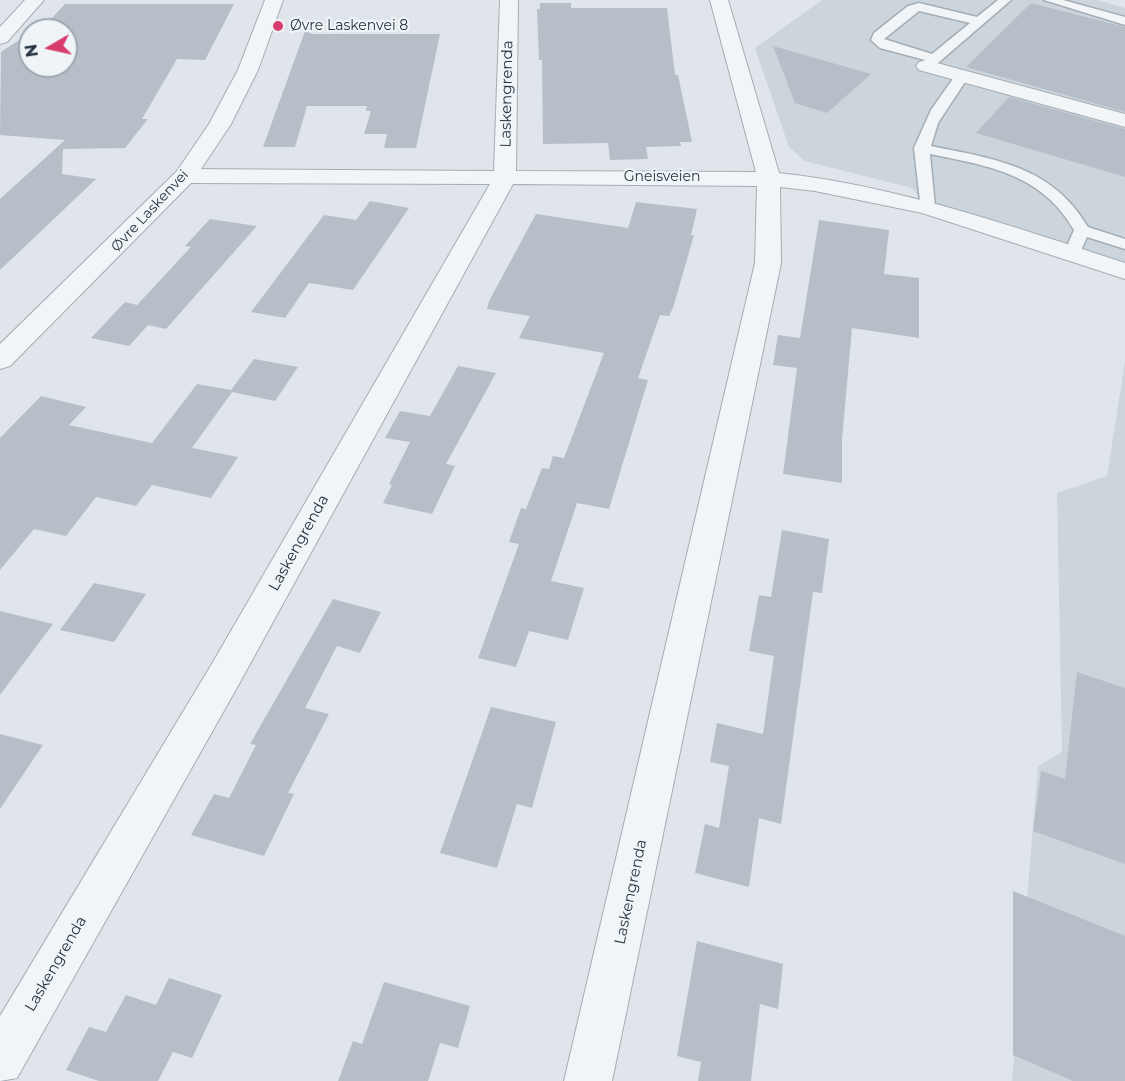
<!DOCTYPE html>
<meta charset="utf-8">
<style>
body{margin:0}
#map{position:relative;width:1125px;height:1081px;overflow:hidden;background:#dfe5ea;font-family:Montserrat,sans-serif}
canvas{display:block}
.north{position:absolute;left:18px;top:18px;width:60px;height:60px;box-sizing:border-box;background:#eff4f7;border:2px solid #9fa8af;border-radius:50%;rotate:261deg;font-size:16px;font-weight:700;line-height:24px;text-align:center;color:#273542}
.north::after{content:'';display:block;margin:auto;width:21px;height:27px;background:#d73c6c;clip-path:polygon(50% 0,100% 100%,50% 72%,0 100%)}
</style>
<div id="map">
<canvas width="1125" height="1081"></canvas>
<div class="north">N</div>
</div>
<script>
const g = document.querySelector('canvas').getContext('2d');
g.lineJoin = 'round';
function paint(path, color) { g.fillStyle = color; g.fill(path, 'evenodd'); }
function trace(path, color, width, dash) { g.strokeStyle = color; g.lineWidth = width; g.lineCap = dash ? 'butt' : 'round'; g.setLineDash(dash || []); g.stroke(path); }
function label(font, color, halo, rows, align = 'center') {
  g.font = font + ' Montserrat,sans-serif'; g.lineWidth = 4.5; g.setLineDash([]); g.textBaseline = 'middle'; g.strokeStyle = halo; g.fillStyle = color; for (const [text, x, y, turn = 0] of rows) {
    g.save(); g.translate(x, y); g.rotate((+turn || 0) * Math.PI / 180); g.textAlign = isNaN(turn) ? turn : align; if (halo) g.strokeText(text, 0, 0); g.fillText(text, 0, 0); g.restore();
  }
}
paint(new Path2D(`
 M822,0H1097L1125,8V271L927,207L912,188L805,161L789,147L755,48Z
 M1125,361V1081H1012L1038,766L1062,752L1057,493L1107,476Z`), '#cdd5dc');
paint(new Path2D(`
 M540,3H571V8H667L675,75H678L692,142H680L681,146L646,147L648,159L610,160L608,143L543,144L542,60H539L537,9H540Z
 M1031,3L1125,27V112L966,67Z
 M65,4H234L205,60L177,59L142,119H148L125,148L63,149L62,174L96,179L0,270V199L65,140L0,135L1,52L30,33V66H66V30H34L51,19Z
 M305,31L312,34H440L416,148H384L387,134H364L371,111H366L367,106H307L295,147H263Z
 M773,46L871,74L827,113L795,103Z
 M1009,97L1125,129V177L976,133Z
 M370,201L409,208L353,290L309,283L285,318L251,312L324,215L356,220Z
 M636,202L697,209L691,235H694L673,308L669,316L660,315L638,378L648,380L609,509L577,503L551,581L584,588L568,640L529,631L516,667L478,658L519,544L509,542L521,508L526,509L542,468L549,469L553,456L564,458L604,353L519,338L530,316L487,309L489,301L536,214L628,228Z
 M210,219L257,226L166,329L148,325L129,346L91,338L125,302L137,305L191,247L185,246Z
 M819,220L889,230L884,274L919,278V338L852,328L842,439V483L783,474L797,368L773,365L778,335L800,338Z
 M254,359L298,367L275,401L232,392L192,448L238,457L211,498L152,485L136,506L96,497L66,536L34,529L0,570V438L41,396L86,407L69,425L152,443L197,384L231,390Z
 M458,366L496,373L446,464L455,466L432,514L383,503L392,485L389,484L410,442L385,438L400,411L430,416Z
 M782,530L829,539L822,593L813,592L781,824L759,818L749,887L695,873L705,824L719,828L729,766L710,762L717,723L763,734L774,656L749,651L759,595L771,597Z
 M94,583L146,594L114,642L60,630Z
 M333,599L381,612L360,653L337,646L305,708L329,714L288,793L294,794L264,856L191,835L214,794L229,798L256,745L250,744Z
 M0,611L53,624L0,695Z
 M1077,672L1125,688V864L1033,831L1041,771L1065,779Z
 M491,707L556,722L532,808L517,804L497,868L440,853Z
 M0,734L43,745L0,809Z
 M1013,891L1125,936V1081H1073L1013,1055Z
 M697,941L783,964L778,1009L760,1004L751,1081H698L701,1062L677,1056Z
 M169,978L222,995L192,1058L173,1052L158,1081H99L66,1070L89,1027L106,1032L126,995L156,1005Z
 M384,982L470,1006L458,1048L440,1043L428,1081H338L353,1041L362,1044Z`), '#b6bfc7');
const service = new Path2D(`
 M998,0H1011L931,69L926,70L919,66L925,60L880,48L871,40L874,33L908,6L919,3L977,17ZM919,11L970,23L932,54L884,39Z
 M1044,0H1063L1125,17V25Z
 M962,72L969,76L938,123L931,146C995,159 1052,166 1088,227L1125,239V249L1087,237L1078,257H1066L1064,253L1074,230C1042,174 989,166 930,154L935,207L927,212L921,210L914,148L931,110L957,73Z`);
const minor = new Path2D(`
 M25,0H44L7,42L0,44V27Z
 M500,0H518L516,171L756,172L710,0H728L779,173C898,186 1011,226 1125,263V279L922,213L815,191L780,187L781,263L612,1081H564L755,263L757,186L513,184L239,684L17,1078L0,1081V1016L213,662L490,184L185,183L177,181L174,176L177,171L185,169L494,171Z
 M926,60L1125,114V127L919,70L916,66L919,62Z`);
const tertiary = new Path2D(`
 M265,0H283L258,70L231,124L193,181L10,366L0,369V344L177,171L209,124L238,70Z`);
trace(service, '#a4adb4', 3);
trace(minor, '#a4adb4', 2);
trace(tertiary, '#a4adb4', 2);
paint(service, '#f2f5f8');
paint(minor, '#f2f5f8');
paint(tertiary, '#f2f5f8');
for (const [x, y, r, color] of [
 [278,26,6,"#d73c6c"]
]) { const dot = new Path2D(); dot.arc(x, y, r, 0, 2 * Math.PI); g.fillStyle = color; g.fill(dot); trace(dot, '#eff4f7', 2); }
label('14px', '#273542', '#eff4f7', [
 ["Øvre Laskenvei 8",290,26]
], 'left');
label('14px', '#273542', '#eff4f7', [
 ["Gneisveien",662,177],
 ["Øvre Laskenvei",150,211,-47]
]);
label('15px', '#273542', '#eff4f7', [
 ["Laskengrenda",507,94,-89],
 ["Laskengrenda",299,543,-61],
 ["Laskengrenda",631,892,-78],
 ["Laskengrenda",56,964,-60]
]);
</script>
